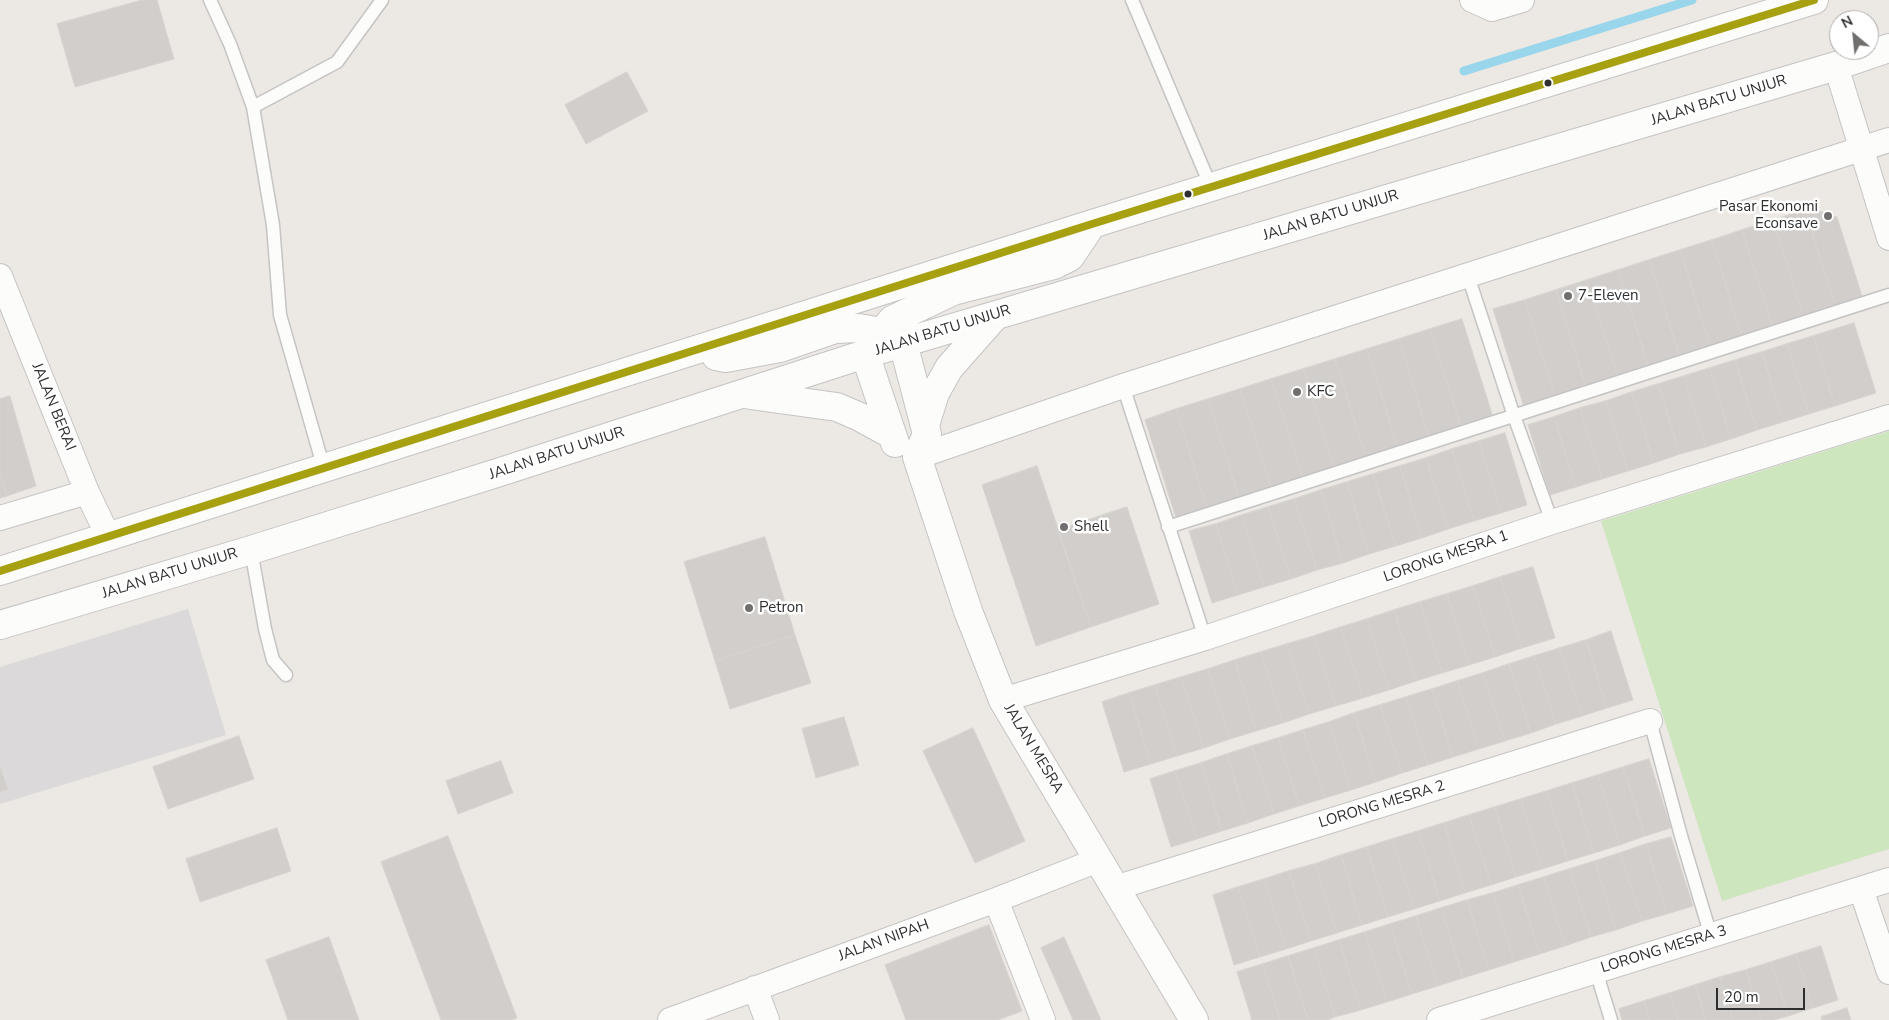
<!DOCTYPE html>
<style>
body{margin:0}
#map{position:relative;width:1889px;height:1020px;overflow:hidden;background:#ece8e4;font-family:"Nunito Sans",sans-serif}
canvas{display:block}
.north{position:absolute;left:1829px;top:10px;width:50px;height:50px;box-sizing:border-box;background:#fff;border:1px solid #ababab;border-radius:50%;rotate:332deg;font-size:14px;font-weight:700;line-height:20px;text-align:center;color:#2e2e2e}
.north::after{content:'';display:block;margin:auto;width:18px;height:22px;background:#706f6e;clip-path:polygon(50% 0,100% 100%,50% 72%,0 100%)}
.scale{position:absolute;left:1716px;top:988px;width:89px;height:22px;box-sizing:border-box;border:2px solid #2e2e2e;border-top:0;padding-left:6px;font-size:15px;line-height:18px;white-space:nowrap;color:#2e2e2e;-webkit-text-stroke:4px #fff;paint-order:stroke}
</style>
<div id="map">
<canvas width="1889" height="1020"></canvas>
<div class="north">N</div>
<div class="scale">20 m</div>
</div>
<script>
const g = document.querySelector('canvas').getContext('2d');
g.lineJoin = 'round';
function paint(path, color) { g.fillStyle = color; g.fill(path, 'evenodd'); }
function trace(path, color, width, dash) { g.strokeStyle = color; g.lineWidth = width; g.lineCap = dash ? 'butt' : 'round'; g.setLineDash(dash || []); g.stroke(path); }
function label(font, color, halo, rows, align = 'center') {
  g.font = font + ' "Nunito Sans",sans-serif'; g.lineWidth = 5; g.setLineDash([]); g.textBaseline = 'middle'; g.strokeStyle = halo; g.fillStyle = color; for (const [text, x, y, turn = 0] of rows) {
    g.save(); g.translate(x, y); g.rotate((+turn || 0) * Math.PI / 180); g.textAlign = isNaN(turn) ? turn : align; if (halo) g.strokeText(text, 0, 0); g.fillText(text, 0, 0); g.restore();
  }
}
paint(new Path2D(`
 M188,609L226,735L0,804V667Z`), '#dcd9db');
paint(new Path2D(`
 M1889,431V849L1722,901L1601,521Z`), '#cee6be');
trace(new Path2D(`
 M1464,71L1692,0`), '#99d6ec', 9);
const building = new Path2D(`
 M142,0H157L174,59L75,87L57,24Z
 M627,72L648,111L586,144L565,105Z
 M1811,208L1837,217L1863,299L1836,308L1805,210Z
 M1805,210L1836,308L1804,318L1773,220Z
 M1773,220L1804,318L1773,328L1742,230Z
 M1742,230L1773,328L1742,338L1712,240Z
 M1712,240L1742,338L1711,348L1680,250Z
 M1680,250L1711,348L1680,357L1649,260Z
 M1649,260L1680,357L1649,368L1618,270Z
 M1618,270L1649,368L1618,377L1587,280Z
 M1587,280L1618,377L1586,387L1556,290Z
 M1556,290L1586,387L1555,397L1525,300Z
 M1525,300L1555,397L1524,407L1493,309Z
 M1462,319L1493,417L1461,427L1430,329Z
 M1854,323L1876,393L1835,406L1813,336Z
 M1430,329L1461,427L1429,438L1399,339Z
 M1813,336L1835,406L1809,414L1787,344Z
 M1399,339L1429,438L1398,448L1367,349Z
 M1787,344L1809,414L1783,422L1762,352Z
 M1367,349L1398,448L1366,457L1335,359Z
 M1762,352L1783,422L1757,430L1735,360Z
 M1335,359L1366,457L1334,468L1303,369Z
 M1735,360L1757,430L1731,439L1710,368Z
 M1710,368L1731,439L1706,447L1684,376Z
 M1303,369L1334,468L1303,478L1271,379Z
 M1684,376L1706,447L1680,454L1658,384Z
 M1271,379L1303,478L1271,488L1240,389Z
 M1658,384L1680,454L1654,463L1632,392Z
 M1240,389L1271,488L1239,498L1208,399Z
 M1632,392L1654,463L1628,471L1606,401Z
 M10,396L36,486L7,496L0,473V399Z
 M1208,399L1239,498L1207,508L1176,409Z
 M1606,401L1628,471L1602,479L1580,408Z
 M1580,408L1602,479L1576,487L1554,417Z
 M1176,409L1207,508L1176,518L1145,420Z
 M1554,417L1576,487L1550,495L1528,425Z
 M1505,433L1527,505L1501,513L1479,441Z
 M1479,441L1501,513L1474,521L1452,449Z
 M1452,449L1474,521L1448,529L1426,458Z
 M1426,458L1448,529L1422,538L1400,466Z
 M1037,466L1091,627L1036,646L982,485Z
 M1400,466L1422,538L1396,546L1373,474Z
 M0,473L7,496L0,498Z
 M1373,474L1396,546L1369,554L1347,482Z
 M1347,482L1369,554L1343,563L1321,490Z
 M1321,490L1343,563L1317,570L1294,499Z
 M1294,499L1317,570L1291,579L1268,507Z
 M1127,507L1159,604L1091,627L1058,530Z
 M1268,507L1291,579L1264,587L1242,515Z
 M1242,515L1264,587L1238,595L1216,524Z
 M1216,524L1238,595L1212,603L1189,531Z
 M765,537L795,635L715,661L684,562Z
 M1533,567L1555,638L1522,648L1500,577Z
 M1500,577L1522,648L1495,657L1473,586Z
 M1473,586L1495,657L1469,665L1447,594Z
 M1447,594L1469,665L1442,673L1420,602Z
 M1420,602L1442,673L1416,681L1394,610Z
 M1394,610L1416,681L1389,690L1367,619Z
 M1367,619L1389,690L1363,698L1341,627Z
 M1341,627L1363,698L1336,706L1314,636Z
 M1611,631L1633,700L1607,708L1586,640Z
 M795,635L811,683L730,709L715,661Z
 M1314,636L1336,706L1309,714L1287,644Z
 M1586,640L1607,708L1582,716L1560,648Z
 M1287,644L1309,714L1283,723L1261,652Z
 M1560,648L1582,716L1556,724L1534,656Z
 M1261,652L1283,723L1256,731L1235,660Z
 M1534,656L1556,724L1531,733L1509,664Z
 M1235,660L1256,731L1230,739L1208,669Z
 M1509,664L1531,733L1505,741L1483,673Z
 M1208,669L1230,739L1204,748L1181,677Z
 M1483,673L1505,741L1479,749L1457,681Z
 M1181,677L1204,748L1177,756L1155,685Z
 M1457,681L1479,749L1453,757L1432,689Z
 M1155,685L1177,756L1151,764L1129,693Z
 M1432,689L1453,757L1428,765L1406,697Z
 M1129,693L1151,764L1124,772L1102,702Z
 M1406,697L1428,765L1402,773L1380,705Z
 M1380,705L1402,773L1376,782L1354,713Z
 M1354,713L1376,782L1351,790L1329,722Z
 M844,717L859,765L816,778L802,729Z
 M1329,722L1351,790L1325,798L1303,730Z
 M973,728L1025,841L975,863L923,751Z
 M1303,730L1325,798L1299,806L1278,738Z
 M239,736L254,779L168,809L153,767Z
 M1278,738L1299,806L1274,814L1252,746Z
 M1252,746L1274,814L1248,823L1227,754Z
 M1227,754L1248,823L1222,831L1201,763Z
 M1649,759L1671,828L1645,836L1623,767Z
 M501,761L513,793L458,814L446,781Z
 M1201,763L1222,831L1197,839L1175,771Z
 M0,767L8,789L0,792Z
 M1623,767L1645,836L1620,845L1598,775Z
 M1175,771L1197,839L1171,847L1150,779Z
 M1598,775L1620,845L1594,853L1572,783Z
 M1572,783L1594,853L1568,861L1547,791Z
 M1547,791L1568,861L1542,869L1521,799Z
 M1521,799L1542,869L1516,877L1495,807Z
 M1495,807L1516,877L1491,885L1469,815Z
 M1469,815L1491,885L1465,893L1444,823Z
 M1444,823L1465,893L1440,901L1418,831Z
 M277,828L291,871L200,902L186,859Z
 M1418,831L1440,901L1414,909L1392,839Z
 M448,836L517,1018L511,1020H441L381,862Z
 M1671,837L1693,906L1667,914L1646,844Z
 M1392,839L1414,909L1388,917L1367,847Z
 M1646,844L1667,914L1642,921L1620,853Z
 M1367,847L1388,917L1362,925L1341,855Z
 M1620,853L1642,921L1616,930L1595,861Z
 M1341,855L1362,925L1337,933L1315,864Z
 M1595,861L1616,930L1591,937L1569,869Z
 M1315,864L1337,933L1311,941L1289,871Z
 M1569,869L1591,937L1565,946L1544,877Z
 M1289,871L1311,941L1286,949L1264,879Z
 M1544,877L1565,946L1540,954L1518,885Z
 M1264,879L1286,949L1260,957L1238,887Z
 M1518,885L1540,954L1514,962L1493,893Z
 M1238,887L1260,957L1234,965L1213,895Z
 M1493,893L1514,962L1489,970L1467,900Z
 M1467,900L1489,970L1463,978L1441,908Z
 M1441,908L1463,978L1438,986L1416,916Z
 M1416,916L1438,986L1412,994L1390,924Z
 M1390,924L1412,994L1387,1002L1365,932Z
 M989,925L1022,1011L998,1020H906L885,965Z
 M1365,932L1387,1002L1361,1010L1339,940Z
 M329,937L359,1020H288L266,960Z
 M1064,937L1101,1020H1073L1041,948Z
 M1339,940L1361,1010L1335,1017L1314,948Z
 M1821,946L1838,1000L1813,1008L1796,954Z
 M1314,948L1335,1017L1327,1020H1308L1288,956Z
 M1796,954L1813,1008L1788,1016L1771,962Z
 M1288,956L1308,1020H1280L1263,964Z
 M1771,962L1788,1016L1774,1020H1761L1746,970Z
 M1263,964L1280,1020H1252L1237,972Z
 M1746,970L1761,1020H1733L1720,977Z
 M1720,977L1733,1020H1706L1695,985Z
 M1695,985L1706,1020H1678L1670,993Z
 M1670,993L1678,1020H1650L1644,1001Z
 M1644,1001L1650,1020H1622L1619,1009Z
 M1847,1008L1851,1020H1822L1821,1017Z`);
paint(building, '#d1cecb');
trace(building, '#d7d4d0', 1);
const lane = new Path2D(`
 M210,0L230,44L253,107L273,225L280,315L324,469
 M1132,0L1211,187
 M253,107L337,62L382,0
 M1468,276L1514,416L1552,522
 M1123,386L1205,638
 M1168,527L1889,295
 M251,550L265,629L273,660L286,675
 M1650,721L1681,836L1711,936
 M1596,971L1611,1020`);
const street = new Path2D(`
 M1472,0L1492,9L1522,0
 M1836,66L1889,238
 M0,276L87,492L109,538
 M917,457L1123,386L1889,140
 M0,518L87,492
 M1003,700L1205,638L1552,522L1889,417
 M1115,888L1650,721
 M1861,889L1889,972
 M996,900L1043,1020
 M755,988L767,1020
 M670,1020L996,900L1098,860
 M1439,1020L1889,880`);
const secondary = new Path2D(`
 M872,345L892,320L953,291L1054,265L1070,257L1092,224
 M865,354L895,443
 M716,356L726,358L780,348L835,329L859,328L881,332L903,343L927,434L917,457
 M750,395L837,407L860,417L891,434
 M925,425L935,393L949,368L995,316
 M917,457L968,611L1003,700L1194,1020
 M0,571L1092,224L1814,0
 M0,625L251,550L497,473L865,354L1836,66L1889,48`);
trace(lane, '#c5c4c5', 15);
trace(street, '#c5c4c5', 26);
trace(secondary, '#c5c4c5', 30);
trace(lane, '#fcfcfb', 12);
trace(street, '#fcfcfb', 24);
trace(secondary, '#fcfcfb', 28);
trace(new Path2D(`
 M0,571L1092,224L1814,0`), '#a7a112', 8);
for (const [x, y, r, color] of [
 [1548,83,4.5,"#2e2e2e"],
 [1188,194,4.5,"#2e2e2e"],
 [1828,216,5,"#706f6e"],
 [1568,296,5,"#706f6e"],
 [1297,392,5,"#706f6e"],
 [1064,527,5,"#706f6e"],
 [749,608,5,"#706f6e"]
]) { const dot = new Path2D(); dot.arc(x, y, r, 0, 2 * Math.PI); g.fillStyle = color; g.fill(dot); trace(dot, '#fff', 2); }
label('15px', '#2e2e2e', '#fff', [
 ["JALAN BATU UNJUR",1719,101,-17],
 ["JALAN BATU UNJUR",1331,216,-17],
 ["JALAN BATU UNJUR",943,331,-17],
 ["JALAN BERAI",53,407,68],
 ["JALAN BATU UNJUR",557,454,-18],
 ["LORONG MESRA 1",1446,557,-19],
 ["JALAN BATU UNJUR",170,574,-17],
 ["JALAN MESRA",1033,749,59],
 ["LORONG MESRA 2",1382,805,-17],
 ["JALAN NIPAH",884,941,-20],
 ["LORONG MESRA 3",1664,950,-17]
]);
label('15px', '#2e2e2e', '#fff', [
 ["Pasar Ekonomi",1818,207,"right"],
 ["Econsave",1818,224,"right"],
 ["7-Eleven",1578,296],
 ["KFC",1307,392],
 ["Shell",1074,527],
 ["Petron",759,608]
], 'left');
</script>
